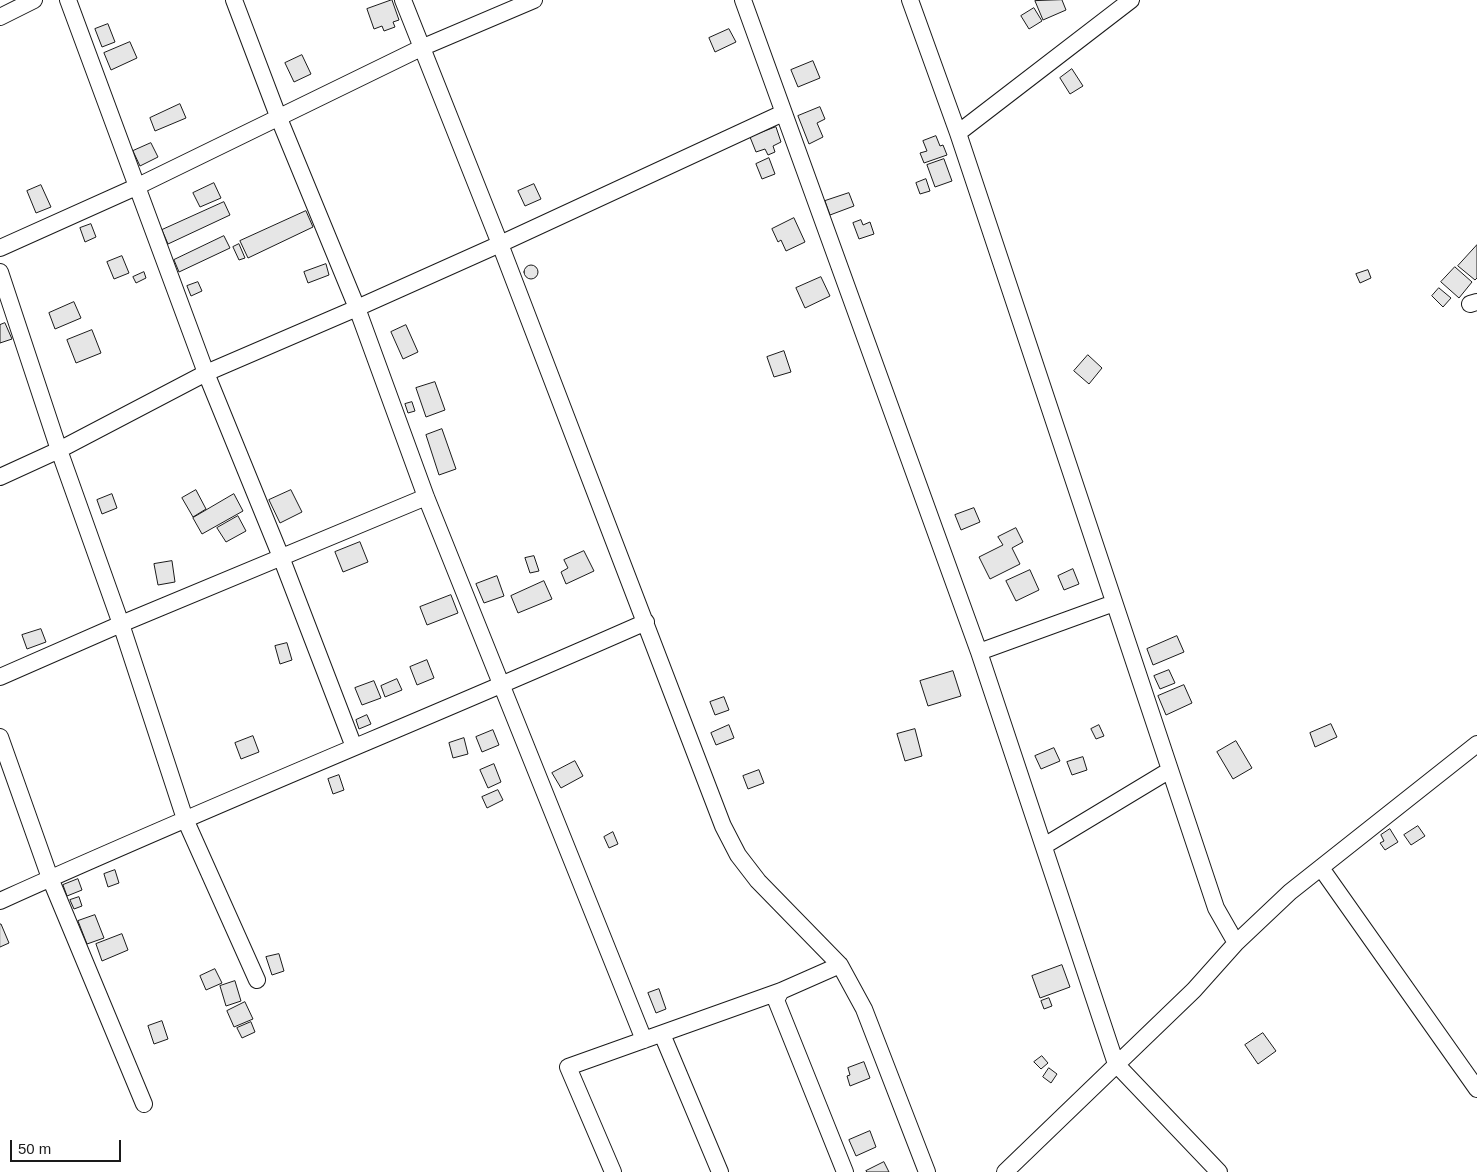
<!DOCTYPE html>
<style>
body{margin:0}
#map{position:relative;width:1477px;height:1172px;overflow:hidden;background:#fff;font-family:Helvetica,sans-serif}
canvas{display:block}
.scale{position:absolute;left:10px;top:1140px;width:111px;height:22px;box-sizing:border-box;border:2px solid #1a1a1a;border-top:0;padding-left:6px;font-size:15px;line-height:18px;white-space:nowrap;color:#1a1a1a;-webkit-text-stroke:4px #fff;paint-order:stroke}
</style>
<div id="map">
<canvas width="1477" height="1172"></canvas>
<div class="scale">50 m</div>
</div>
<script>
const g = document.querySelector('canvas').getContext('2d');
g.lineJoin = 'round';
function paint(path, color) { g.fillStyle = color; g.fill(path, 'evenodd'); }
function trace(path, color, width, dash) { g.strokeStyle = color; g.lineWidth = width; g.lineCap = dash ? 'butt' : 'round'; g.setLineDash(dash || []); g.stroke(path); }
const building = new Path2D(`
 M392,0L399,20L393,22L395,27L384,31L382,26L374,29L367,9Z
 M1062,0L1066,10L1043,20L1035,1Z
 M1034,8L1042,21L1029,29L1021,16Z
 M108,24L115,42L102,47L95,29Z
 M729,29L736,42L715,52L709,38Z
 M130,42L137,58L111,70L104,53Z
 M302,55L311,74L294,82L285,63Z
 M813,61L820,78L798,87L791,70Z
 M1072,69L1083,86L1070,94L1060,78Z
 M180,104L186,118L155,131L150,118Z
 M820,107L825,119L817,123L823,137L809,144L798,116Z
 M776,127L781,142L773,146L775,152L768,155L765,149L756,152L750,137Z
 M936,136L940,146L943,145L947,155L924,163L920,153L927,151L923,141Z
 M151,143L158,157L140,166L133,151Z
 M769,158L775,174L762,179L756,164Z
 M944,159L952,181L935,187L927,165Z
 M926,179L930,191L920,194L916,183Z
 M214,183L221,198L200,207L193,193Z
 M534,184L541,199L525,206L518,191Z
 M41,185L51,207L36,213L27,191Z
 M849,193L854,206L830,215L825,201Z
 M224,202L230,215L168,244L162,230Z
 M306,211L313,227L248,258L240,241Z
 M794,218L805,242L786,251L781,240L778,242L772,229Z
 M861,220L863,225L870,222L874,234L859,239L853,223Z
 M91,224L96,237L85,242L80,228Z
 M224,236L230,248L179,272L174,260Z
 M239,244L245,258L239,260L233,247Z
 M1477,245V278L1475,280L1458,266Z
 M122,256L129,273L114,279L107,262Z
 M326,264L329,275L308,283L304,272Z
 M524 272a7 7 0 1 1 14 0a7 7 0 1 1-14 0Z
 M1455,267L1472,282L1459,298L1441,282Z
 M1368,270L1371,278L1360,283L1356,274Z
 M144,272L146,278L136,283L133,277Z
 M821,277L830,296L805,308L796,288Z
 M198,282L202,291L191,296L187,286Z
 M1439,288L1451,298L1443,307L1432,296Z
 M74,302L81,318L55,329L49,313Z
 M5,323L12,339L0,343V325Z
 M406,325L418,352L403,359L391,332Z
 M92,330L101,353L76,363L67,340Z
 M784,351L791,372L774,377L767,357Z
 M1088,355L1102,368L1089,384L1074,371Z
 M435,382L445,410L426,417L416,388Z
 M412,402L415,411L408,413L405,404Z
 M442,429L456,469L439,475L426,435Z
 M196,490L206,509L193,517L182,498Z
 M291,490L302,512L280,523L269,500Z
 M112,494L117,508L102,514L97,500Z
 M234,494L243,511L202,534L193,518Z
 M974,508L980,522L961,530L955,515Z
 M238,516L246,531L226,542L217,528Z
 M1016,528L1023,542L1012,548L1020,564L990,579L979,557L1003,545L998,537Z
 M360,542L368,562L343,572L335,552Z
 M584,551L594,571L566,584L561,572L568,568L564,560Z
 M534,556L539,571L530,573L525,558Z
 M172,561L175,582L158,585L154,564Z
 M1073,569L1079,584L1064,590L1058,576Z
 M1030,570L1039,590L1016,601L1006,581Z
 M497,576L504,596L484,603L476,584Z
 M544,581L552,599L518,613L511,596Z
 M451,595L458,613L427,625L420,607Z
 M41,629L46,642L27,649L22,635Z
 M1177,636L1184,652L1153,665L1147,649Z
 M287,643L292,660L280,664L275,646Z
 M427,660L434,678L417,685L410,667Z
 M1169,670L1175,683L1160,689L1154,676Z
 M953,671L961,696L928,706L920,681Z
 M397,679L402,690L385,697L381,686Z
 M374,681L381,698L362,705L355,688Z
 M1184,685L1192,703L1166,715L1158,696Z
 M724,697L729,710L715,715L710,702Z
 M367,715L371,724L359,729L356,720Z
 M1331,724L1337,737L1315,747L1310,733Z
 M729,725L734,738L716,745L711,733Z
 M1099,725L1104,736L1096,739L1091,729Z
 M915,729L922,756L905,761L897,734Z
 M493,730L499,745L482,752L476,737Z
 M253,736L259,752L241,759L235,743Z
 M464,738L468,754L453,758L449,743Z
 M1236,741L1252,768L1233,779L1217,752Z
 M1054,748L1060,761L1041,769L1035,756Z
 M1083,757L1087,770L1072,775L1067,762Z
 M575,761L583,776L561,788L552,773Z
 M494,764L501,782L488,788L480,770Z
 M759,770L764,783L748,789L743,776Z
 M339,775L344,790L333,794L328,779Z
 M498,790L503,800L487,808L482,797Z
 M1418,826L1425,836L1411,845L1404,835Z
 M1390,829L1398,842L1385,850L1380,843L1384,841L1381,835Z
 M613,832L618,844L609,848L604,837Z
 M115,870L119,883L108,887L104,874Z
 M78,879L82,890L67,896L63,885Z
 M79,897L82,906L74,909L70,900Z
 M95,915L104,938L87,944L78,921Z
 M0,924H1L9,943L0,947Z
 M122,934L128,950L102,961L96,944Z
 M279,954L284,971L272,975L266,957Z
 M1062,965L1070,987L1040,998L1032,976Z
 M215,969L222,983L206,990L200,976Z
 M235,981L241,1001L226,1006L220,986Z
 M659,989L666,1009L656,1013L648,993Z
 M1049,998L1052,1006L1044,1009L1041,1001Z
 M245,1002L253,1019L234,1027L227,1011Z
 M162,1021L168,1039L154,1044L148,1026Z
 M251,1022L255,1032L242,1038L237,1028Z
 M1263,1033L1276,1051L1258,1064L1245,1045Z
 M1042,1056L1048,1063L1041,1069L1034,1062Z
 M864,1062L870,1078L850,1086L847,1076L850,1075L848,1068Z
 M1049,1068L1057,1074L1051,1083L1043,1077Z
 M870,1131L876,1147L856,1156L849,1140Z
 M884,1162L889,1172H867L866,1171Z`);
paint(building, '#e6e6e6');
trace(building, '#1a1a1a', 1);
const minor = new Path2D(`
 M68,0L206,373L281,557L354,747
 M234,0L278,116L357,308L426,497L644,1040
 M403,0L500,244L723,826L738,855L758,881L840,965L864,1009L927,1172
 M743,0L979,652L1116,1064L1219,1172
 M910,0L958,133L1216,908L1236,943
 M0,17L34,0
 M958,133L1131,0
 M0,248L136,187L421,48L534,0
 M0,272L59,450L121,624L185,819L257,980
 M1470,304L1477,302
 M0,477L59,450L206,373L357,308L500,244L783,113
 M979,652L1114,603
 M0,677L121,624L426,497
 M0,737L50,878L144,1104
 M1044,846L1170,770
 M1321,868L1477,1089
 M0,901C214,804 431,717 646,622
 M781,991L776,1000L845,1172
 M662,1034L720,1172
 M613,1172L568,1067L781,991L840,965
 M1005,1172L1194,990L1236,943L1290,892L1477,744`);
trace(minor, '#1a1a1a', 18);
trace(minor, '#fff', 16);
</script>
